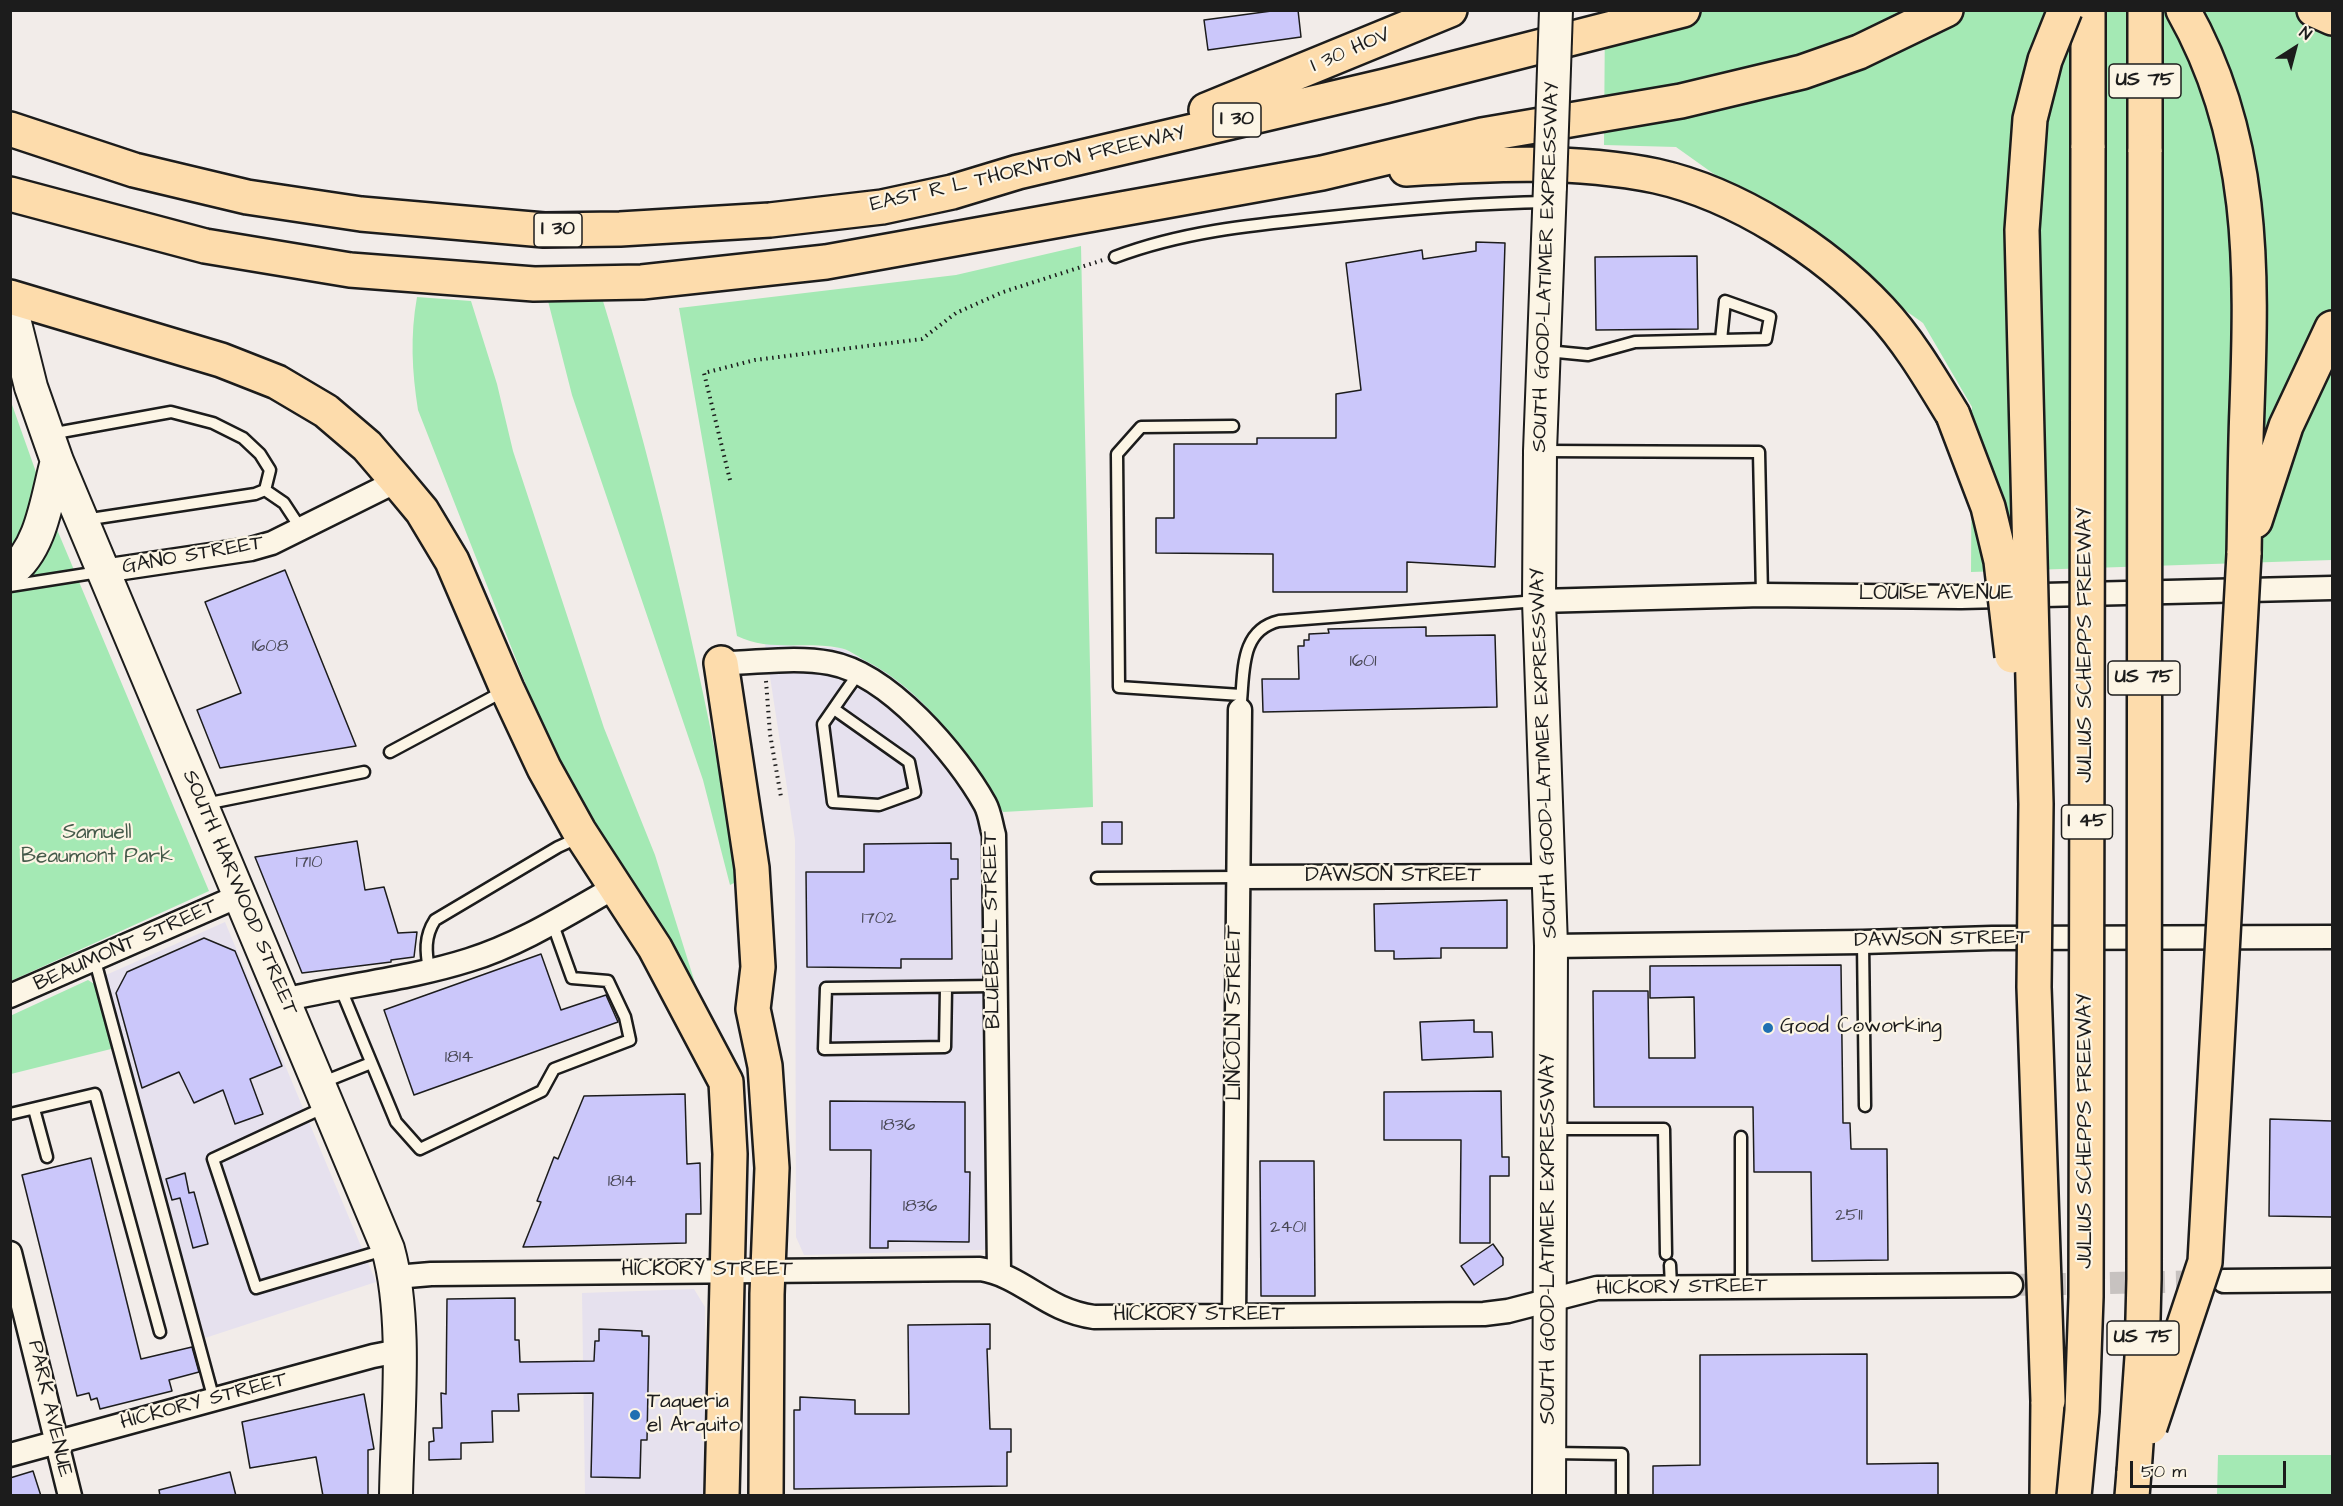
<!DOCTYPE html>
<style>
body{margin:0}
#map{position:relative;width:2343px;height:1506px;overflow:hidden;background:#f2ece9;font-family:"Architects Daughter",sans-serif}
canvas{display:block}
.frame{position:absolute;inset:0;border:12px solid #1c1c1c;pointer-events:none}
.north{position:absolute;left:2265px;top:18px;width:60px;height:60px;-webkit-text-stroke:4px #fcf5e5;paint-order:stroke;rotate:36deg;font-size:16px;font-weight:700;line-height:24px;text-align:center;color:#1c1c1c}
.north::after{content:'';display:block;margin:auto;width:21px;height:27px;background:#1c1c1c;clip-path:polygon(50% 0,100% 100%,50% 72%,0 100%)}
.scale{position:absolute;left:2130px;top:1461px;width:156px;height:27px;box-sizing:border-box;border:3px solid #1c1c1c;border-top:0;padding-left:8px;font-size:18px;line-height:21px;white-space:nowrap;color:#1c1c1c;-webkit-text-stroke:4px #fcf5e5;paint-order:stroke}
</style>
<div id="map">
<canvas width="2343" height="1506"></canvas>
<div class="frame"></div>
<div class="north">N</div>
<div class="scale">50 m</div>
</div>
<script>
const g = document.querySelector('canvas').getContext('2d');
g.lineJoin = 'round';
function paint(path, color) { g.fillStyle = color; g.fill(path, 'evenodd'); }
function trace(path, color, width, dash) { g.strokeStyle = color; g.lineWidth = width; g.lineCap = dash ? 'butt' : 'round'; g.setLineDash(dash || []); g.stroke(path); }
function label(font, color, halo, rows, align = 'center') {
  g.font = font + ' "Architects Daughter",sans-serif'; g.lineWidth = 4.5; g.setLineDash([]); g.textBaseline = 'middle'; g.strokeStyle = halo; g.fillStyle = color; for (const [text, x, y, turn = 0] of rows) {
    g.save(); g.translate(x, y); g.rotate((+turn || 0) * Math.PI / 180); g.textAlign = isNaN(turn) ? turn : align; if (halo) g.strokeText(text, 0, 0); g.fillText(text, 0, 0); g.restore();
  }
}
paint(new Path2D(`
 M765,644L841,648L888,672L922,700L969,759L1003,812L1011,1249L804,1255L796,1237L795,840Z
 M225,922L376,1282L205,1338L106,975Z
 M694,1289L705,1307L707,1495H585L582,1293Z`), '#e6e1ee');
paint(new Path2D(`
 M1605,11H2332V560L1971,572L1972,407L1923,323L1676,147L1604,145Z
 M1081,246L1093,807L1003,812C966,754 928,692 864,660C857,656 848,649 840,648C805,641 769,652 737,636L679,308L956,275Z
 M417,297L471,301L497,384L513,451L604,728L655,855L700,999L585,808L543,728L418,410C412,371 410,336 417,297Z
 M548,301H603C661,490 704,685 740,880L730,885L703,780L572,395Z
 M10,399L53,520L209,891L11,981Z
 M88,980L99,987L115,1048L11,1074L10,1016Z
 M2218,1455H2332V1495H2217Z`), '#a4e9b4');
const building = new Path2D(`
 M1279,10H1298L1301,37L1208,50L1204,20Z
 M1476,242L1505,243L1495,567L1407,562V592H1273V554L1156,553V518H1174V444H1257V438H1336V394L1361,390L1346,263L1422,250L1423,259L1476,251Z
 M1697,256L1698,329L1596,330L1595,257Z
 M285,570L356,746L220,768L197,710L241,693L205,602Z
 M1426,627V636L1495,635L1497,707L1263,712L1262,679H1299L1298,646H1304V640H1309V634L1329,633L1328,629Z
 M1102,822H1122V844H1102Z
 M357,841L365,890L384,887L398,933L417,932L414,957L391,960V962L302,973L255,857Z
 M951,843V859H958V879H951L952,959H901V968L807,967L806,872H864V844Z
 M1507,900V948H1441V958L1394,959V951H1375L1374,904Z
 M204,938L235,951L282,1066L250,1079L263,1114L235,1124L223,1090L194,1103L179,1072L142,1088L116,993L127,972Z
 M541,954L561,1010L606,995L618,1022L414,1095L384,1010Z
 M1841,965L1843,1123H1850L1851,1149H1887L1888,1260L1812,1261L1811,1172H1754L1753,1107H1594L1593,991H1648L1649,1058H1695L1694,997L1650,998V966Z
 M1474,1020V1032H1492L1493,1057L1422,1060L1420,1022Z
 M1501,1091L1502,1157H1509V1176H1490V1243H1460L1461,1140H1384V1092Z
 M685,1094L687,1164L700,1163L701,1214H686V1243L523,1247L541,1202L537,1201L554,1157L558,1159L584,1096Z
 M830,1101L965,1102V1172H970L969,1242L888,1241V1248H870L871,1150H830Z
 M2270,1119L2332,1121V1217L2269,1216Z
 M91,1158L141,1359L192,1347L199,1372L169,1380L172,1391L100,1409L97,1398L91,1400L89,1393L77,1396L22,1175Z
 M1260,1161H1314L1315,1296H1261Z
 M185,1173L189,1193L194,1192L208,1244L193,1248L180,1198L172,1200L166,1179Z
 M1493,1244L1503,1258V1265L1474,1285L1461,1266Z
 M515,1298V1340H519L520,1362L594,1361L595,1341H599V1329L642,1331V1336H649L647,1440H641L640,1478L591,1477L593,1393L518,1394L519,1411H492L493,1442L461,1443V1459L429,1460V1442L434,1441L433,1428H442L441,1393L446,1394L447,1299Z
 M990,1324V1349H987L990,1429H1011V1452H1007V1486L794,1489V1410H800V1397L855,1400V1414H909L908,1325Z
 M1867,1354V1464L1938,1463V1496H1653V1466L1700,1465V1355Z
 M364,1394L374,1449L368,1450V1496H323L316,1457L250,1468L242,1422Z
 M33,1471L41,1496H10V1478Z
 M230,1472L236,1496H160L159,1490Z`);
paint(building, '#cbc7fa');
trace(building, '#1c1c1c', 1.5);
trace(new Path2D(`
 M2011,1285L2211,1281`), '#c7c2c0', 22, [22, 11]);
const service = new Path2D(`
 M1115,257C1181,232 1250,225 1320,218C1395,210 1471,203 1547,202
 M1547,351L1588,355L1635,342L1766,339L1770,317L1725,301L1721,340
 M1233,426L1141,427L1117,454L1119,687L1241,695
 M50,434L171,412L213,423L243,438L260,454L270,470L265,490L255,494L84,520
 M1542,451L1759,452L1762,595
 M265,490L284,503L301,529
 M10,586L99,572
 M1241,701C1244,669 1241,630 1279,621L1537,601
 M834,709L909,762L915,792L879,805L833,802L823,724C835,707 846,690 859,673
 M390,752L504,691
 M205,804L364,772
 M1097,878L1238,877
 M1863,942L1865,1106
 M95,961L214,1400
 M429,971C426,952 424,937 435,920L558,847L580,837
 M340,987L396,1122L420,1149L542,1091L554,1069L630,1040L625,1017L608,981L572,978L552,922
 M946,988L945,1047L824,1049L826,988L994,986
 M321,1083L371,1063
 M325,1107L213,1159L256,1288L384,1250
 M34,1109L47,1157
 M10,1114L95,1094L160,1332
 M1552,1129H1664L1666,1254
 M1741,1137V1286
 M1670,1265L1671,1286
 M1552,1453L1622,1454V1496`);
const minor = new Path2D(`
 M103,571L251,549L272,543L397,481
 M1539,601L1762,595L1961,597L2332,588
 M721,663C756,663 795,656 830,663C889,674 957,754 985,804C990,813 991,825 994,835L999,1272
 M1238,877L1549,876
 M1551,946L1863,942L1992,938L2332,937
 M10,996L241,895
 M284,1000C345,985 409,979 469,960C521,944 569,913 617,886
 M10,1253L70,1496
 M396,1277L431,1274L980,1269C1024,1276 1044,1310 1094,1317L1484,1314L1508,1311L1597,1288L2011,1285
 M2224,1281L2332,1280
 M1234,1316L1240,710
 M10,1455L373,1356L399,1351`);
const secondary = new Path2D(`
 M10,303L31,387L57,461L388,1249C408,1321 397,1419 396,1496
 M10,572C42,549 47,497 57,461
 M1549,1496L1551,946L1539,601L1540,451L1550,186`);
const primary = new Path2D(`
 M10,297L221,360L277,382L326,411L367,446L397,481L422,511L452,561L507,689L544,768L579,831L655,948L726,1082L730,1154L722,1496
 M721,663L752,868L758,967L753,1009L765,1066L772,1168L767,1294L766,1496`);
const motorway = new Path2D(`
 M2183,10C2255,137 2252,268 2247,408C2245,457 2245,505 2244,554
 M2314,10L2332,18
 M1206,110L1450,10
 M10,129L134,170L247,197L361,214L544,230L620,229L770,220L882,207L952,192L1018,172L1385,86L1683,10
 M2088,148V10
 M2145,152V10
 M1406,169C1488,164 1574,159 1656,176C1737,194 1824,250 1880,310C1909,341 1931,379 1953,415
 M10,194L205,246L350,270L534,284L642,282L826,262L1322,173L1482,135L1681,101L1802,72L1859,52L1946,10
 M2255,521L2286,426L2332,328
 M2047,1496L2048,1401
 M2132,1496L2134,1472`);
trace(service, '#1c1c1c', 15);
trace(minor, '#1c1c1c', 27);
trace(secondary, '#1c1c1c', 36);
trace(primary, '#1c1c1c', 38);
trace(motorway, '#1c1c1c', 38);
trace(new Path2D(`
 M730,480L704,373L755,360L922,339L956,313L1003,292L1103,260
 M766,681L770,734L781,797`), '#1c1c1c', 4, [1.5, 4.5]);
trace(service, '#fcf5e5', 10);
trace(minor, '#fcf5e5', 22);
trace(secondary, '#fcf5e5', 32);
trace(primary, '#fddcac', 33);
trace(motorway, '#fddcac', 33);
const secondaryBridge = new Path2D(`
 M1550,186L1556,10`);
const motorwayBridge = new Path2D(`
 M1953,415L1988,507L2001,561L2012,656
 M2048,1401L2034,987L2036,804L2022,230L2030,119L2045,60L2065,10
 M2150,1427L2205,1262L2244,554
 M2134,1472L2142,1357L2144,1279L2145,152
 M2074,1496L2082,1411L2086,1297L2088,148`);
trace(secondaryBridge, '#1c1c1c', 36, []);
trace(motorwayBridge, '#1c1c1c', 38, []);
trace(secondaryBridge, '#fcf5e5', 32);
trace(motorwayBridge, '#fddcac', 33);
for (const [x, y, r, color] of [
 [1768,1028,6,"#1f6fb2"],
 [635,1415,6,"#1f6fb2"]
]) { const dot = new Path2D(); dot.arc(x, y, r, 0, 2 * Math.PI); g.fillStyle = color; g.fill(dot); trace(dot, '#fcf5e5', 2); }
label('18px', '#484754', null, [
 ["1608",270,647],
 ["1601",1363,662],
 ["1710",309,863],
 ["1702",879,919],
 ["1814",459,1058],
 ["1836",898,1126],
 ["1814",622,1182],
 ["1836",920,1207],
 ["2511",1849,1216],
 ["2401",1288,1228]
]);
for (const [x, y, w] of [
 [2145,81,72],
 [1237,120,48],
 [558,230,48],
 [2144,678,72],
 [2087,822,51],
 [2143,1338,72]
]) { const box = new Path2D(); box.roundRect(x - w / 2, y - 17, w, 34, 4.5); g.fillStyle = '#fcf5e5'; g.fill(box); trace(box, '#1c1c1c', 1.5); }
label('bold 20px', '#1c1c1c', null, [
 ["US 75",2145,81],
 ["I 30",1237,120],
 ["I 30",558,230],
 ["US 75",2144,678],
 ["I 45",2087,822],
 ["US 75",2143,1338]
]);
label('21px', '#1c1c1c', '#fcf5e5', [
 ["I 30 HOV",1351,51,-23],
 ["EAST R L THORNTON FREEWAY",1028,170,-13],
 ["SOUTH GOOD-LATIMER EXPRESSWAY",1547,267,-88],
 ["GANO STREET",193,556,-10],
 ["LOUISE AVENUE",1936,595],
 ["JULIUS SCHEPPS FREEWAY",2087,645,-90],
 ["SOUTH GOOD-LATIMER EXPRESSWAY",1545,753,-92],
 ["DAWSON STREET",1393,877],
 ["SOUTH HARWOOD STREET",239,893,67],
 ["BLUEBELL STREET",993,930,-91],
 ["DAWSON STREET",1942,940,-1],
 ["BEAUMONT STREET",126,946,-24],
 ["LINCOLN STREET",1236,1013,-90],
 ["JULIUS SCHEPPS FREEWAY",2087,1131,-90],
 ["SOUTH GOOD-LATIMER EXPRESSWAY",1550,1239,-90],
 ["HICKORY STREET",707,1271],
 ["HICKORY STREET",1682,1288,-1],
 ["HICKORY STREET",1199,1316],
 ["HICKORY STREET",204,1402,-15],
 ["PARK AVENUE",49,1409,77]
]);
label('21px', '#455a4a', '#fcf5e5', [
 ["Samuell",97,834],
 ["Beaumont Park",97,858]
]);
label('21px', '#1c1c1c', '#fcf5e5', [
 ["Good Coworking",1780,1028],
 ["Taqueria",647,1403],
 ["el Arquito",647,1427]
], 'left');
</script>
